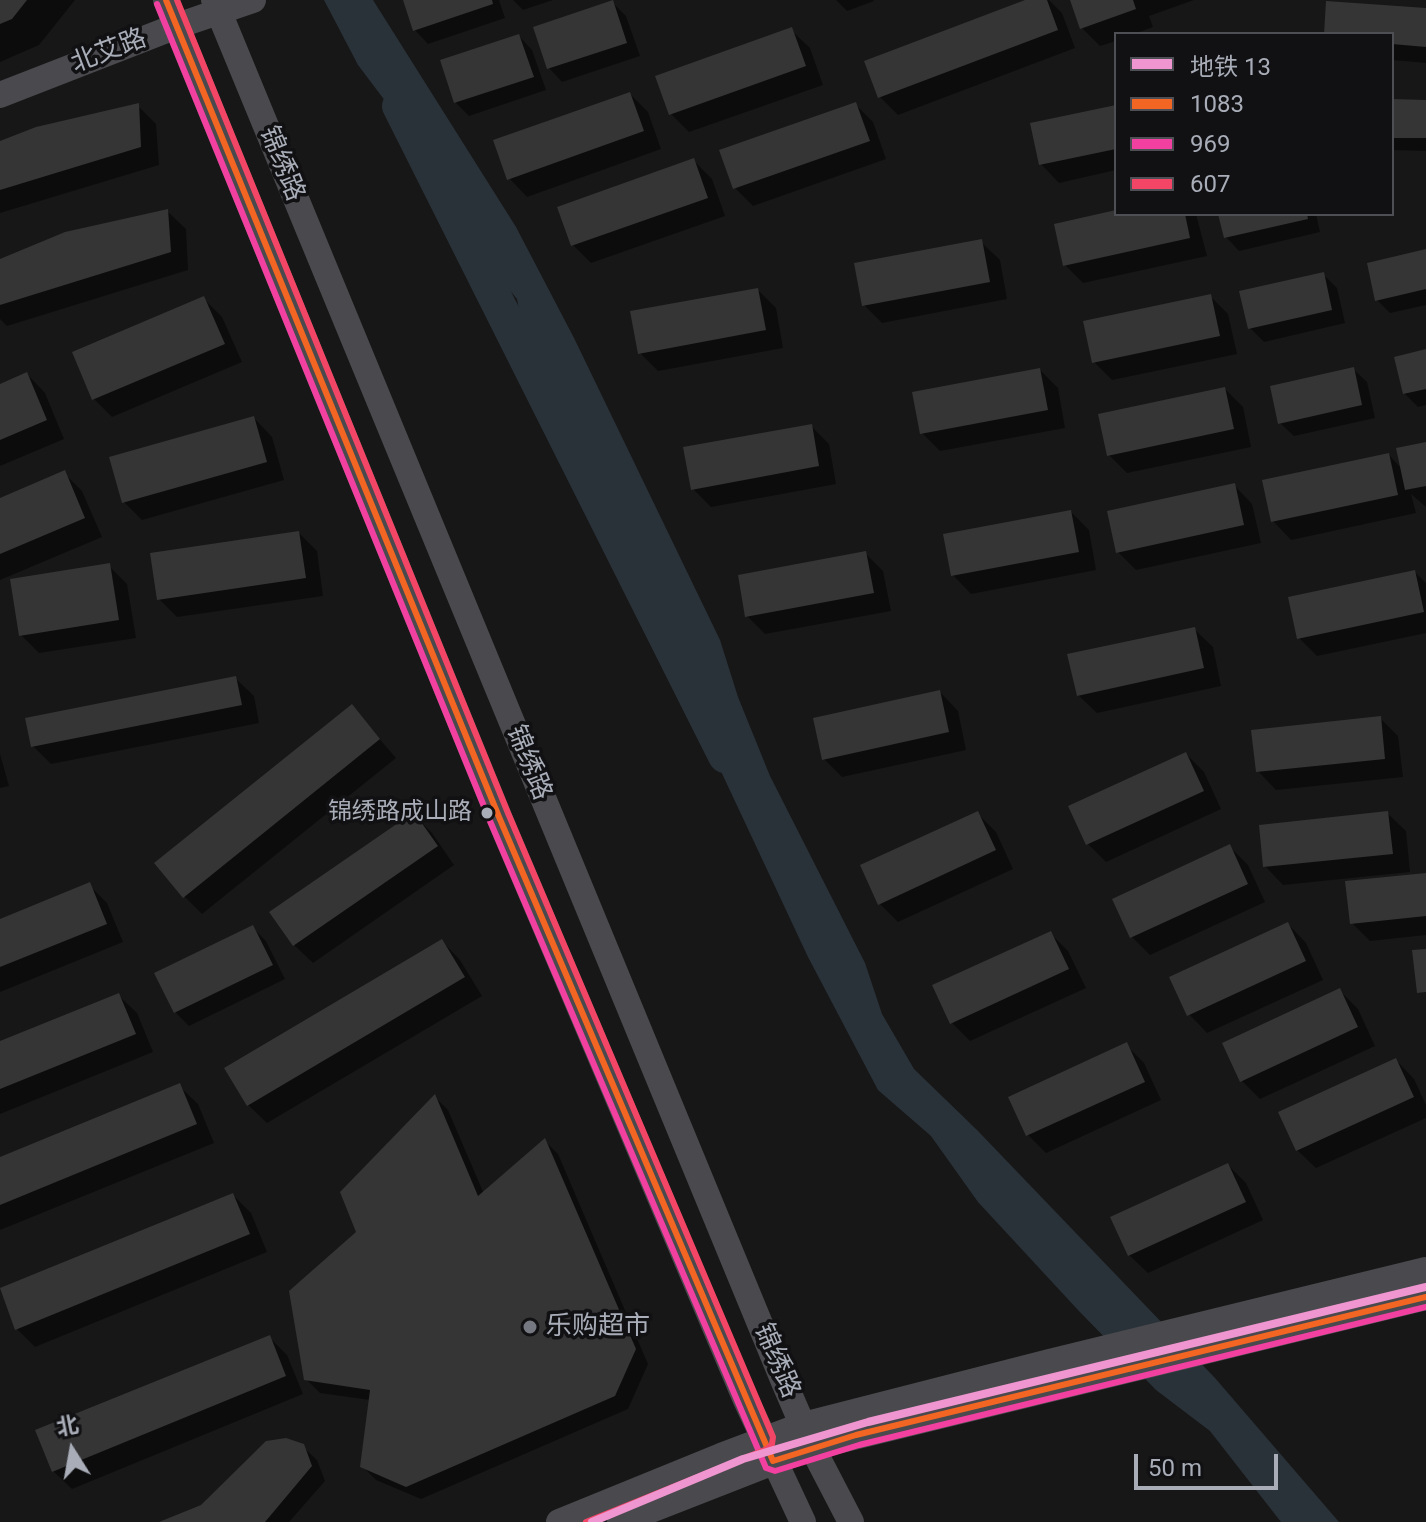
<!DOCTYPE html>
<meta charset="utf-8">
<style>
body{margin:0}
#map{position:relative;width:1426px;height:1522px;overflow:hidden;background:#171717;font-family:Roboto,"Noto Sans SC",sans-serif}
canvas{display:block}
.legend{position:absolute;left:1114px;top:32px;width:280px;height:184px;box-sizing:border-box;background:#111113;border:2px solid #4d4f55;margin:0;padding:10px 14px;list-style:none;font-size:24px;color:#a8adb8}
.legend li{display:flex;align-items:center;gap:16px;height:40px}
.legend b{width:40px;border:2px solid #4d4f55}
.north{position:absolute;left:32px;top:1410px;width:80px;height:80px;-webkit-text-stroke:6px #111113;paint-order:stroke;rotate:349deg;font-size:22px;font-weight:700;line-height:32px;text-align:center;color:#a8adb8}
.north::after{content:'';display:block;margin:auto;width:28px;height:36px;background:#a8adb8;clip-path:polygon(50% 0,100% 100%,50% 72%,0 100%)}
.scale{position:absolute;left:1134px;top:1454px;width:144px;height:36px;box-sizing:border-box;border:4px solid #a8adb8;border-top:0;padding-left:10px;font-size:24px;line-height:28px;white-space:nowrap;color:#a8adb8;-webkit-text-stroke:6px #111113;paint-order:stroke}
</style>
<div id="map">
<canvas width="1426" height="1522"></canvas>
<ul class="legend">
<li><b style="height:10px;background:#ef95cf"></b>地铁 13</li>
<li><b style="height:10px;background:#f26522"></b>1083</li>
<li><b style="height:10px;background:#f240a1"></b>969</li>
<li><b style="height:10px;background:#f34667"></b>607</li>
</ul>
<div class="north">北</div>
<div class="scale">50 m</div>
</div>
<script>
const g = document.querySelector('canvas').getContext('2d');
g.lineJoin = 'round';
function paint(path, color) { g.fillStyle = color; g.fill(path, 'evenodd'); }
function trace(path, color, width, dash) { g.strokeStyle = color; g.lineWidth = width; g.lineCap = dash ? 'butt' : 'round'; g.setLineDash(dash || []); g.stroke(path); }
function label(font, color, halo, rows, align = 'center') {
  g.font = font + ' Roboto,"Noto Sans SC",sans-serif'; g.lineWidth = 7; g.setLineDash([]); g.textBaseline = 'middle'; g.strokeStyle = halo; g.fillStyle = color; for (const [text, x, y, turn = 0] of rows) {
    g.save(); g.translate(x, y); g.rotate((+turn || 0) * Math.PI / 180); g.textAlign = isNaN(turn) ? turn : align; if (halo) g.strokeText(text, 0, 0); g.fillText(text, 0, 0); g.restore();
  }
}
paint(new Path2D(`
 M324,0H373L516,227L574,338L720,640L738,697L770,776L865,963L882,1014L914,1069L977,1130L1215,1378L1339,1522H1281L1210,1431L1156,1390L1078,1310L978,1202L931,1136L878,1090L808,957L711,750L705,714L528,361L517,299L464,235L420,147L358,65Z`), '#2a3239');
paint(new Path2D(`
 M0,0H75L39,45L0,62Z
 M405,0H499L505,18L428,44L415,30Z
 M513,0H553L523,10Z
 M836,0H873L874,1L847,11Z
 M1031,0H1049L1062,13L1075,48L898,115L880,97L867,62Z
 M1072,0H1194L1149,16L1153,27L1134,34H1116V41L1100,46L1082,28Z
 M612,2L626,16L640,56L562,82L549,68Z
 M1426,10V63L1392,60V34H1326Z
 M791,30L810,48L823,85L689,132L671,114Z
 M519,36L532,50L546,90L469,116L455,102Z
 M630,94L648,112L661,149L527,197L509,178Z
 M1392,101L1426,102V151L1392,150Z
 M855,104L873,122L886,159L753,206L735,188Z
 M138,106L156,124L159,165L0,213V144Z
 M1116,107V170L1059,183L1041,164Z
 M694,161L712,179L725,216L591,263L573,245Z
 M167,211L186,229L188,270L7,326L0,319V261Z
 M1116,212L1196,214L1207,256L1083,283L1065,265Z
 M1220,214H1316L1320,232L1239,251L1226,237Z
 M981,242L1000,260L1007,299L882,323L864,305Z
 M1426,251V305L1390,313L1377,300Z
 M1323,274L1337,288L1345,323L1264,342L1250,328Z
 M758,290L776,308L783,348L658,371L640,353Z
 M1210,296L1228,314L1237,354L1112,380L1094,362Z
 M204,299L222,317L242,362L112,417L94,399Z
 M1426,351V405L1418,407L1404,393Z
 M1353,369L1367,382L1375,418L1294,436L1280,423Z
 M1040,370L1058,388L1065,428L940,451L922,433Z
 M27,374L45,393L64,439L0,466V386Z
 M1225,389L1243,407L1251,447L1127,473L1109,455Z
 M254,418L272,437L284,480L142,520L124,502Z
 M811,426L829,444L836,484L711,507L693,489Z
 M1426,444V507L1411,494L1416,513L1291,540L1273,521L1389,455L1402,469Z
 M64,473L82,491L102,537L0,580V500Z
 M1234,485L1252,504L1261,543L1136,570L1118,552Z
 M1071,512L1089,530L1096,570L971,594L953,575Z
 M299,533L317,551L323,596L177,617L159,599Z
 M865,553L883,571L891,611L765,634L747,616Z
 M109,566L127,584L136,638L39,653L21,635Z
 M1415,572L1426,583V633L1317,656L1299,638Z
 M1194,629L1213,647L1221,686L1097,713L1078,695Z
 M235,678L254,696L259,723L51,764L33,746Z
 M940,692L958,711L966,750L842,777L824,759Z
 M352,707L396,758L202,914L184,896Z
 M1380,718L1398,736L1403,777L1276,790L1258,771Z
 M0,754L9,786L0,788Z
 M1186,754L1204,772L1221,809L1106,862L1088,844Z
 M1387,813L1406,831L1410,872L1283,885L1265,866Z
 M978,814L996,832L1013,869L898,922L880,904Z
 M414,815L432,833L454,865L313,963L294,945Z
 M1230,847L1248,865L1265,902L1150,955L1132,937Z
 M1426,875V935L1370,941L1352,923Z
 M89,885L107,903L123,942L0,992V921Z
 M1288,924L1306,943L1323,980L1207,1033L1189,1014Z
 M253,928L266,941L285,979L189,1026L175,1012Z
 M1050,933L1068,951L1086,988L970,1041L952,1023Z
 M442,941L460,960L482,996L267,1123L248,1105Z
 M1340,991L1358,1009L1375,1046L1260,1099L1241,1080Z
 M118,995L137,1013L153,1052L0,1114V1043Z
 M1126,1045L1144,1063L1161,1100L1046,1153L1028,1135Z
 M1396,1060L1414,1079L1426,1105V1118L1316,1168L1297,1150Z
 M179,1086L198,1104L214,1143L0,1230V1159Z
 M435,1097L448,1110L484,1194L545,1141L558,1154L648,1364L628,1409L421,1499L376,1480L362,1466L370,1400L320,1393L306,1379L358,1233Z
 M1228,1165L1246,1183L1263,1220L1148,1273L1129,1255Z
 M233,1195L251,1213L267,1252L35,1347L17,1329Z
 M269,1337L287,1355L303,1394L72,1489L53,1471Z
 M302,1446L317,1460L325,1481L289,1522H164L202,1507Z`), '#0007');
trace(new Path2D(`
 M399,106L725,756`), '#2a3239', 34);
paint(new Path2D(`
 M0,0H27L12,19L0,24Z
 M403,0H492L493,4L413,31Z
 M613,0L627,43L547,69L533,27Z
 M1025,0H1047L1058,30L878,98L864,61Z
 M1070,0H1133L1136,9L1080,29Z
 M1326,1L1426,8V47L1392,44V34H1324Z
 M792,27L806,66L669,115L655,76Z
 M519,34L534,77L454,103L440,60Z
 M630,92L644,131L507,180L493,140Z
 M1392,99L1426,100V138H1392Z
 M856,102L870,141L733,189L719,150Z
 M139,103L141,147L0,190V141L36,127Z
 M1116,105V149L1039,165L1030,123Z
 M694,158L708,198L571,246L557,207Z
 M168,209L171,252L0,305V259L65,232Z
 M1116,210V214H1185L1190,238L1063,266L1054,224Z
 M1218,214H1307L1308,219L1224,238Z
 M982,239L990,282L862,306L854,263Z
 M1426,249V289L1375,301L1367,263Z
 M1324,272L1332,310L1248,329L1239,291Z
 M758,288L766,330L638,354L630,311Z
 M1211,294L1220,336L1092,363L1083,321Z
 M204,296L225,344L92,400L72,352Z
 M1426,349V389L1403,394L1394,357Z
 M1354,367L1362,405L1278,424L1270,386Z
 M1040,368L1048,410L920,434L912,392Z
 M27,372L47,420L0,440V384Z
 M1225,387L1234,429L1107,456L1098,414Z
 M254,416L267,462L122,503L109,457Z
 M812,424L819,466L691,490L683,447Z
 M1426,442V486L1405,490L1396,448Z
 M1389,453L1398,495L1271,522L1262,480Z
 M65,470L85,518L0,554V498Z
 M1235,483L1244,525L1116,553L1107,511Z
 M1071,510L1079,552L951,576L943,534Z
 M299,531L306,578L157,600L150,553Z
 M866,551L874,593L745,617L738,575Z
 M110,563L119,620L19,636L10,579Z
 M1415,570L1424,612L1297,639L1288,597Z
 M1195,627L1204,668L1077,696L1067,654Z
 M236,676L242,705L31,747L25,718Z
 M940,690L949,732L822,760L813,718Z
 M352,704L380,739L183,898L154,863Z
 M1381,716L1385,759L1256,772L1251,730Z
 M1186,752L1204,791L1086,845L1068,806Z
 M978,811L996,850L878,905L860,865Z
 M1388,811L1393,854L1263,867L1259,825Z
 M414,812L438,846L293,946L269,912Z
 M1230,844L1248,884L1130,938L1112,899Z
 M1426,873V916L1350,924L1345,881Z
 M90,882L107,924L0,967V919Z
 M1288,922L1306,961L1187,1016L1169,977Z
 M253,925L273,965L174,1013L154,973Z
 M1051,931L1069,969L950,1024L932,985Z
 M442,939L465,977L247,1106L224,1068Z
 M1426,949V992L1417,993L1412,950Z
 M1340,988L1358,1027L1240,1082L1222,1043Z
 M119,993L136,1034L0,1089V1041Z
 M1127,1042L1145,1082L1026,1136L1008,1097Z
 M1396,1058L1414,1097L1296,1151L1278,1112Z
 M180,1083L197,1124L0,1205V1157Z
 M435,1094L478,1196L545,1138L636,1349L615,1396L406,1487L360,1467L370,1390L304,1380L289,1291L356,1232L340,1192Z
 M1228,1163L1246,1202L1128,1256L1110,1217Z
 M233,1193L250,1234L15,1330L0,1288Z
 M270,1335L286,1376L52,1472L35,1430Z
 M286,1438L304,1444L312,1466L265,1522H159L201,1505L266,1441Z`), '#353536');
trace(new Path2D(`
 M166,0L499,817L745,1398L803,1522
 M214,0L784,1382L812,1447L851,1522
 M0,95L177,26L253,0
 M559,1522L721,1456L803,1425L1049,1362L1426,1270
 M620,1522L812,1447L1426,1297`), '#4a4a4e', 26);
trace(new Path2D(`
 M166,0L499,817L773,1461L856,1435L1426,1297`), '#f26522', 6);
trace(new Path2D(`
 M157,4L490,821L766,1468L775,1471L859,1445L1426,1307`), '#f240a1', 6);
trace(new Path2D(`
 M177,0L508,813L773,1437L772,1444L767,1449L586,1522`), '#f34667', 6);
trace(new Path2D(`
 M592,1522L743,1459L868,1422L1426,1287`), '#ef95cf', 8);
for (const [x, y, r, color] of [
 [487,813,7,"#a8adb8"],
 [530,1327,8,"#757880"]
]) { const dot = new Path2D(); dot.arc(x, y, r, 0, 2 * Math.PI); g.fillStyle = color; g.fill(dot); trace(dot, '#111113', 3); }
label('24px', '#a8adb8', '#111113', [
 ["锦绣路成山路",472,813]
], 'right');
label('26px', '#a8adb8', '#111113', [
 ["北艾路",109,52,-21],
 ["锦绣路",281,164,68],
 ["锦绣路",528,763,68],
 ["锦绣路",776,1361,67]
]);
label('26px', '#a8adb8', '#111113', [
 ["乐购超市",546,1327]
], 'left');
</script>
